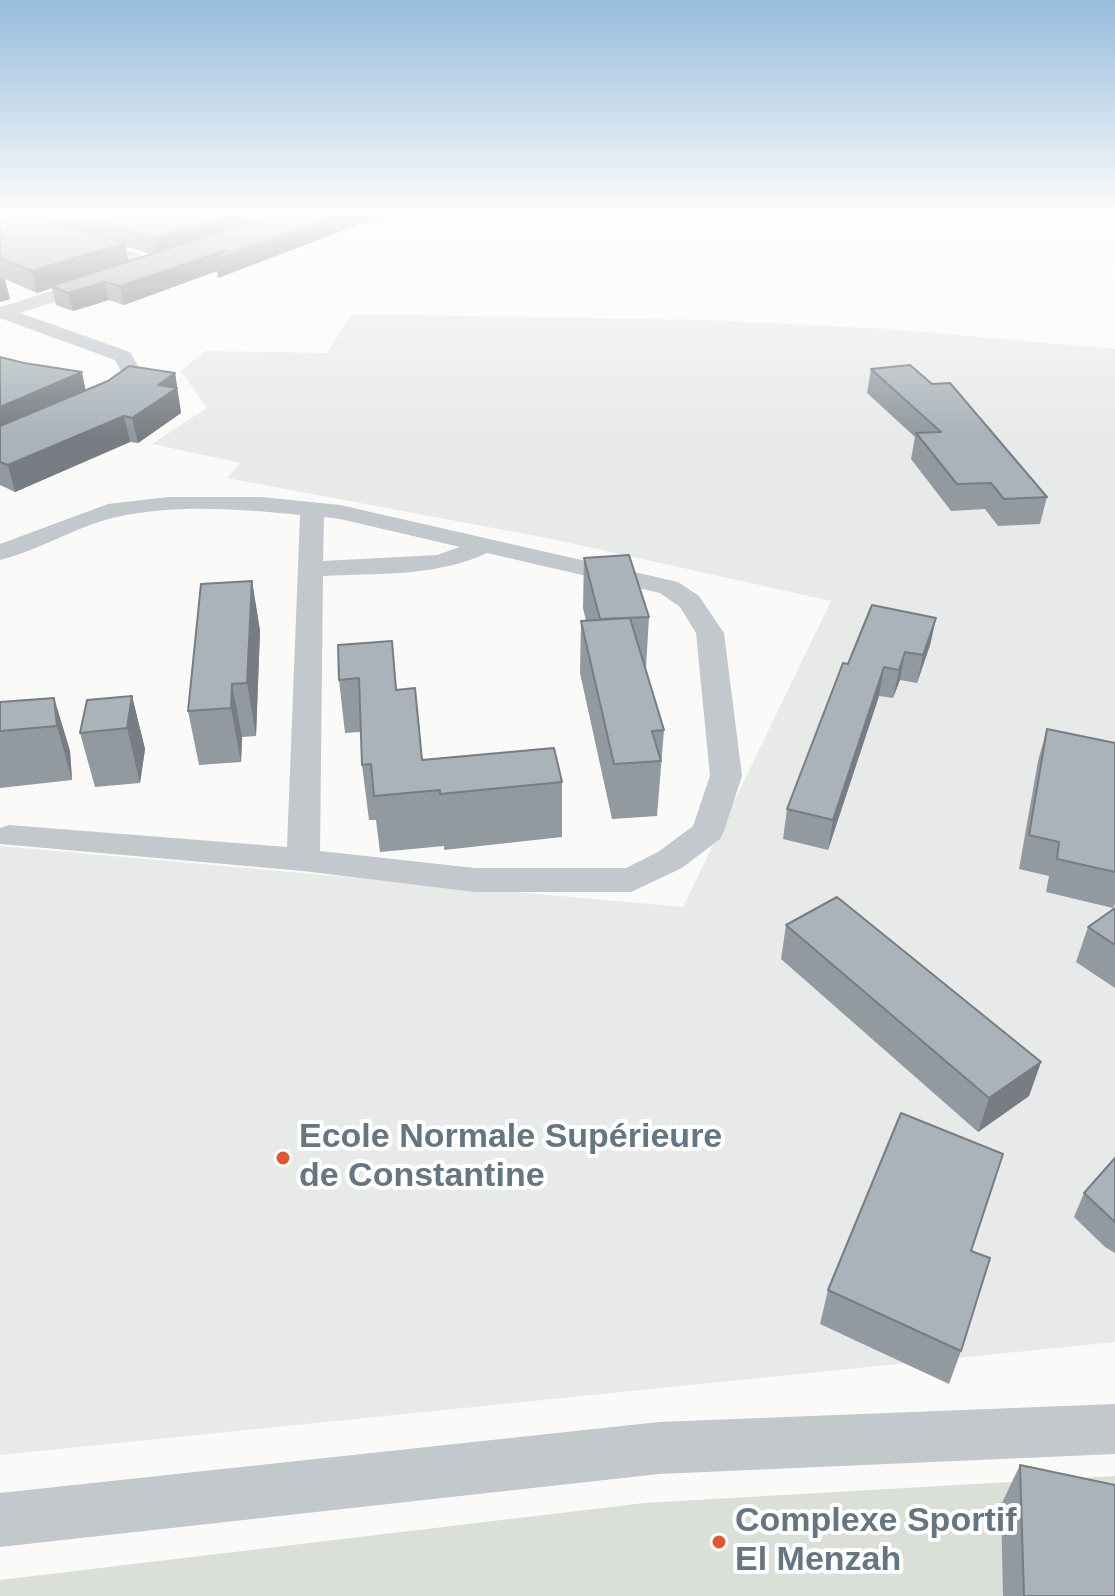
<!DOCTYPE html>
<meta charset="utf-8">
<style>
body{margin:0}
canvas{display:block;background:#fafaf8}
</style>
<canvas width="1115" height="1596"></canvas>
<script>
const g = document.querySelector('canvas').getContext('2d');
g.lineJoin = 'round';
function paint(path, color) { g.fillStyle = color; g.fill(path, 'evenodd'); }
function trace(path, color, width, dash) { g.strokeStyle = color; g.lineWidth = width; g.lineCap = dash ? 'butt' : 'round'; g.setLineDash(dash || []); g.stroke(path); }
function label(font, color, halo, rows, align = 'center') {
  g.font = font + ' Helvetica,sans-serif'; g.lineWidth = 8; g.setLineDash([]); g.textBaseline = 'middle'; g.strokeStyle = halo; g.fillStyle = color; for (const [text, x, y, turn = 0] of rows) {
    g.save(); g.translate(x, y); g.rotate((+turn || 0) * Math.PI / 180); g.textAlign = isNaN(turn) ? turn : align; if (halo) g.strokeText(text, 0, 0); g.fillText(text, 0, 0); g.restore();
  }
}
paint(new Path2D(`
 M352,314L706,320L890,329L1115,349V1342L0,1455V846L683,907L831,601L557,540L227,478L241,463L152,444L207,408L181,371L205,351L327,353Z`), '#e8e9e9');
paint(new Path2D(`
 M1115,1476V1596H0V1580L644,1503Z`), '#dadfd7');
paint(new Path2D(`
 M34,214H58L0,232V222Z
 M217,214H242L279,223L282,226L274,231L219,217Z
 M85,237L161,261L163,264L155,269L80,245L77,242Z
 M94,278L100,279L102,283L100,287L20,313L130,352L141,371C134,387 125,400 108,404L98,398L116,382L121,371L115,360L0,318V307Z
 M168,497H261L340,505L678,582L699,596L724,633L742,776L724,831L720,839L682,868L631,892H475L303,871L0,844V828L9,825L287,847L300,515C243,509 178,504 121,516C80,524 41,550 0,560V544L108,504ZM324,517L340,519L460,547L437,555L323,561ZM487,553L660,593L680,607L696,633L710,776L693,826L658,852L626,868H475L320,851L323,576C379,573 436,577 487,553Z
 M1115,1404V1454L659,1474L0,1547V1493L659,1422Z`), '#c3c8cc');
paint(new Path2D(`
 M47,214H246L247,223L267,217L254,214H403L392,217L360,224L218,278L217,271L124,305L109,300L73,311L56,305L52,288L37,293L5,279L10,299L0,302V216L48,220ZM126,247H128L151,254L128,261Z
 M0,357L86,390L175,373L181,413L138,443L130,442L15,492L0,485Z
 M871,369L1047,497L1040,524L998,526L985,509L951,511L911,459L915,437L867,393Z
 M584,558L649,617L646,668H645L664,730L657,816L612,819L580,673L581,621H586L583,608Z
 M252,581L260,631L256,736L242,737L241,762L199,765L188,711Z
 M936,618L930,645L917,683L900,680L893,698L879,696L828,850L783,839L787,809L848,664Z
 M392,641L397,690L422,760L562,782V837L444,850V846L380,852L376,820H369L362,765L361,732L345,733L339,680Z
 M132,696L145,749L140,783L95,787L80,733Z
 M54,698L70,751L72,780L0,788V702Z
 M1047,729L1115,743V904L1113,908L1046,892L1049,876L1019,869L1038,761Z
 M1115,908V988L1076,962L1088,927Z
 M786,925L1041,1062L1029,1096L978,1132L781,959Z
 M1115,1158V1253L1105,1247L1074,1217L1084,1193Z
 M971,1251L961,1351L949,1384L820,1324L828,1290Z
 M1020,1465L1115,1596H1003L1001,1505Z`), '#929a9f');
paint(new Path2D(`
 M235,214H246L248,227L156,256L153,239Z
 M341,214H403L392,217L360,224L218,278L217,271L124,305L120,286L226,250Z
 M125,243L129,264L52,286V288L37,293L32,271Z
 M4,277L10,299L0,302V279Z
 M105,282L109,300L73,311L68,293Z
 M82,372L87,397L0,436V407Z
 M175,373L181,413L138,443L132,418L158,385Z
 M124,416L130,442L15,492L8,465Z
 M252,581L260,631L256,736L247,683Z
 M936,618L930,645L917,683L923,655Z
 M905,652L900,680L893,698L899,670Z
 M884,667L879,696L828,850L833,820Z
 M232,684L242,737L241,762L231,708Z
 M132,696L145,749L140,783L127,728Z
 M54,698L70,751L72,780L57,726Z
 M1041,1062L1029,1096L978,1132L989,1098Z`), '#777d82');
const building = new Path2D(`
 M8,214H29L125,243L32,271L0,258V216Z
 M70,214H235L153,239Z
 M277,214H341L215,260L226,250L120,286L105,282L68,293L52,286Z
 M0,357L24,363L82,372L0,407Z
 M910,365L932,384L950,383L1047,497L1004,499L991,483L957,484L916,433L941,432L871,369Z
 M129,366L175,373L158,385L177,388L132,418L124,416L8,465L0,462V426L108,381Z
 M629,555L649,617L600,619L584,558Z
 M252,581L247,683L232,684L231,708L188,711L201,584Z
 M872,605L936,618L923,655L905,652L899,670L884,667L833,820L787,809L843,663L848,664Z
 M630,618L664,730L652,731L661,761L614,764L581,621Z
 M392,641L396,690L415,688L422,760L554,748L562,782L440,794V790L374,796L371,764L362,765L359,678L339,680L338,645Z
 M132,696L127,728L80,733L87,700Z
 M54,698L57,726L0,731V702Z
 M1047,729L1115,743V872L1057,859L1059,842L1029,835Z
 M837,897L1041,1062L989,1098L786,925Z
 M1115,908V945L1088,927Z
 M901,1113L1003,1154L971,1251L990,1258L961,1351L828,1290Z
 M1115,1158V1222L1084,1193Z
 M1020,1465L1115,1485V1596H1024Z`);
paint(building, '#aab3b9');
trace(building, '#777d82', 2);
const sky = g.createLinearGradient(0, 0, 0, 437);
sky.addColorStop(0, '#96bcdc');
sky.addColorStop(0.49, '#fdfdfc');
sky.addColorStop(1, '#fdfdfc00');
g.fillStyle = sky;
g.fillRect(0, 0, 1115, 437);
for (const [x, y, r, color] of [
 [283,1158,8,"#e4572e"],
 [719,1542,8,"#e4572e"]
]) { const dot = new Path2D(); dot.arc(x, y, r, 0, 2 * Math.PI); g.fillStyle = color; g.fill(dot); trace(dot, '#fff', 3); }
label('bold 34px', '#657683', '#fff', [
 ["Ecole Normale Supérieure",299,1138],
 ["de Constantine",299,1177],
 ["Complexe Sportif",735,1522],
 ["El Menzah",735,1561]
], 'left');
</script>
